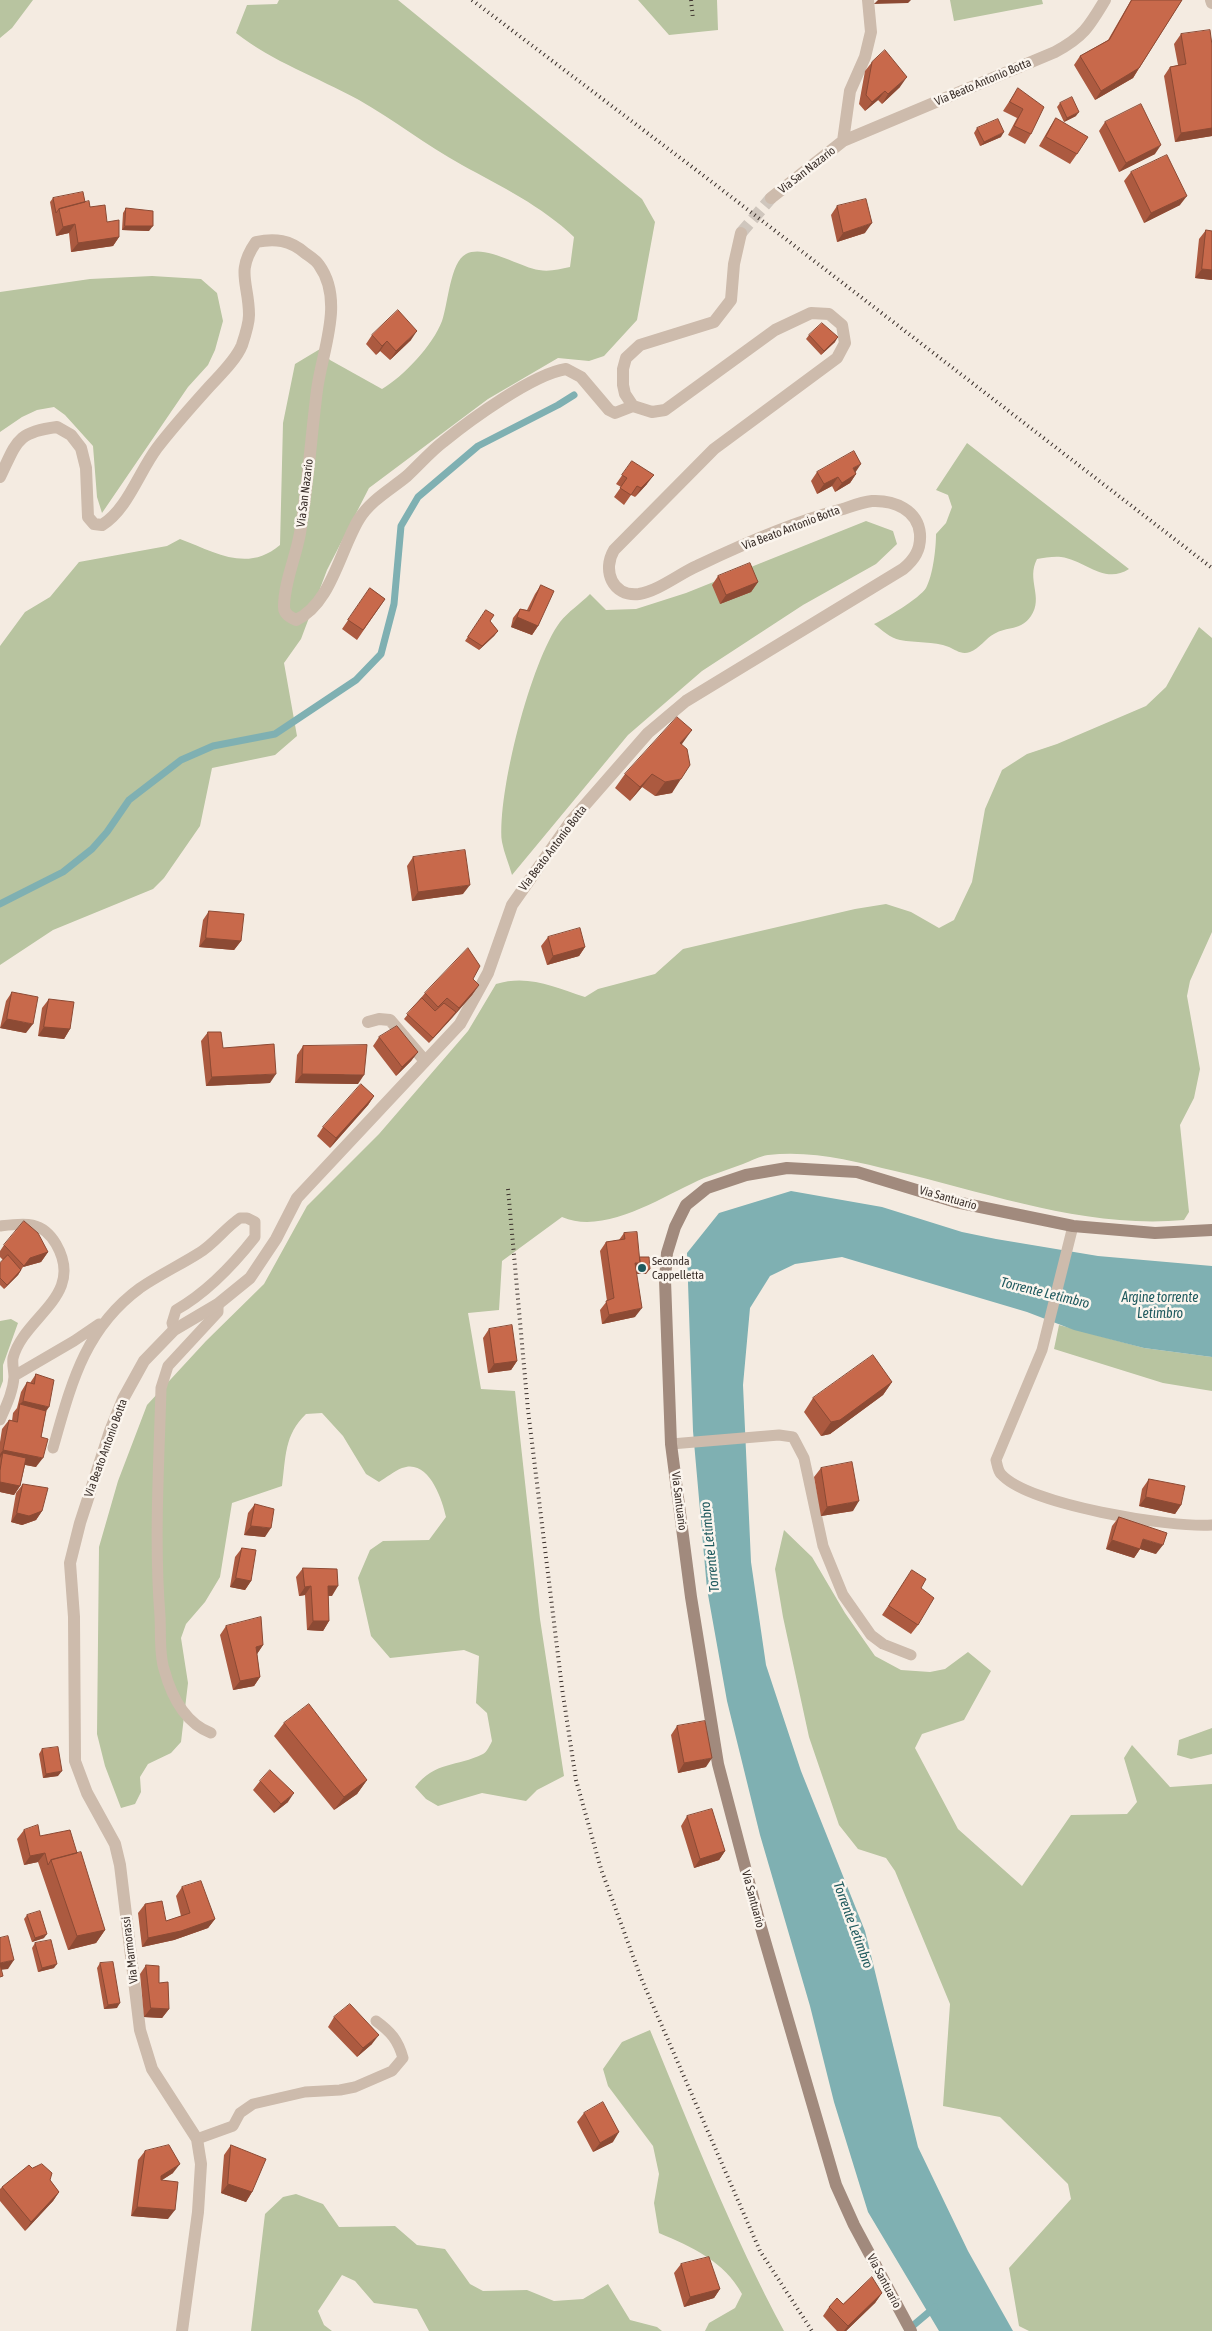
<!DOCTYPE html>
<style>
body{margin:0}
canvas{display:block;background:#f4ebe1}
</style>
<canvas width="1212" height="2331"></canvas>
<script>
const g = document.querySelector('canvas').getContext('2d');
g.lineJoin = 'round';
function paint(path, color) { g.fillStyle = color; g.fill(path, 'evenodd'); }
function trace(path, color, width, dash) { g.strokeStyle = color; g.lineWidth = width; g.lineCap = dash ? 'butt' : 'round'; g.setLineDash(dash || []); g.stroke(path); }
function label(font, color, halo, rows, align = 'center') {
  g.font = font + ' "Asap Condensed",sans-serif'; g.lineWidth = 5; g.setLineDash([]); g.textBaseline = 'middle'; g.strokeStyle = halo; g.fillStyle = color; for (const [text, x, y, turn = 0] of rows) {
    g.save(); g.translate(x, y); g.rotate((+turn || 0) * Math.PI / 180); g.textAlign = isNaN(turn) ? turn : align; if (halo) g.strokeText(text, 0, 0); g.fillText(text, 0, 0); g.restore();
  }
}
paint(new Path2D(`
 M0,0H33L12,28L0,38Z
 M279,0H398L642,199L655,222L637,320L604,356L589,361L558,358L488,399L369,488L327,570L301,639L284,663L297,736L275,755L212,768L200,826L164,878L153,889L53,930L0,965V646L25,612L50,597L79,562L167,546L180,539C215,552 247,573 280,545L283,423L295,364L320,349L330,360L382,389C403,377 433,345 442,321C448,305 450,262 466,254C485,244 519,267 539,270C550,272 559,269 570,267L574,237C542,206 500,186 462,165C426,145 394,120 359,100C317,77 273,62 236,33L247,5L277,4Z
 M638,0H717L718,30L669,35Z
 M950,0H1042L1043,4L954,21Z
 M152,276L201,279L217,293L223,321L215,350L208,365L188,387L102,513L97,497L93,446L65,415L54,407L37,410L22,417L0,432V292L90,279Z
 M967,443L1129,569C1104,585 1085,560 1061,557C1054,556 1044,558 1037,559C1026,580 1044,597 1031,616C1021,631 1007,626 994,634C986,638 979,649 970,652C961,655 956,650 949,647C933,641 916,643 900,640C890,638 882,630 874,624C885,619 920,598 926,588C933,575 936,549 936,534L946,523L952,507L948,495L936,490Z
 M866,521L893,531L897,544L876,564L803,605L702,671L628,735L512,875C509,864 504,853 502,842C497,793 531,661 560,622C568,612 581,603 590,594L606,610L636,609L686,593Z
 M1199,627L1212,638V932L1190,981L1187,996L1200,1069L1194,1098L1180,1125L1189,1212L1184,1220C1086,1229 989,1193 895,1171C853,1161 812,1150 768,1155C760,1156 751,1161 743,1164C730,1169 717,1173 704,1178C664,1195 606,1236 562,1217L502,1261L499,1310L468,1313L481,1389L515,1391L540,1619L564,1776L537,1790L526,1801L482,1793L438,1806L426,1799L415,1787C435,1761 457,1767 483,1754C487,1752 490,1745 492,1741L487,1713L476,1703L479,1656L464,1650L390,1658L371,1636L358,1578L370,1550L383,1541L429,1540L446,1517C442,1498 428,1458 402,1468C394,1471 386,1478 379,1482L366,1474L343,1436L322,1413L306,1414C284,1435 286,1457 282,1486L232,1503L220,1577L205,1602L186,1624L181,1638L188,1683L181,1742L171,1753L148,1764L140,1777L141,1792L135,1804L121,1808L105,1766L97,1734L99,1547L118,1481L147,1405L206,1341L264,1284L307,1206L379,1134L468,1031L496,984C528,974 554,987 585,997L598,989L655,974L683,949L855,909L886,904L911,912L939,928L954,920L972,882L985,809L1002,770L1027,754L1057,744L1146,706L1166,687Z
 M11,1319L18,1323L3,1365V1381L0,1389V1321Z
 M1059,1325L1144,1348L1212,1357V1391L1163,1383L1054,1349Z
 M784,1530L812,1557L845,1613L875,1656L901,1670L930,1672L945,1669L968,1652L991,1671L964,1720L922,1734L915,1748L958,1829L1022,1886L1071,1815L1127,1814L1137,1802L1124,1758L1132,1745L1170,1787L1212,1784V2331H1029L1019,2326L1009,2268L1071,2199L1068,2184L1000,2117L943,2106L950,2004L895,1871L886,1858L858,1849L839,1825L809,1737L783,1617L775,1569Z
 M1212,1728V1754L1191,1759L1177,1755L1179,1740Z
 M650,2030C692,2132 732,2234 784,2331H705L709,2323L735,2308L742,2294C724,2261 692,2247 659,2233L654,2203L659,2174L653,2146L608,2086L603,2069L622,2042Z
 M296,2194L323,2204L339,2227L395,2226L417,2245L445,2249L470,2284L483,2291L527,2290L554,2301L583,2299L608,2284L630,2320L657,2327L662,2331H429L417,2309L374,2303L355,2281L342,2275L318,2311L324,2325L332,2331H251L265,2214L283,2197Z`), '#b8c4a0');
paint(new Path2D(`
 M791,1191L882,1207L962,1232L996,1239L1098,1256L1212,1266V1357L1144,1348L1074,1330L1027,1312L842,1257L795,1264L770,1276L750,1308L743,1385L751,1562L766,1665L801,1771L865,1931L918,2147L968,2251L1013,2331H939L868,2212L834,2102L810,2006L760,1835L727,1701L707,1589L693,1431L687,1253L719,1213Z`), '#7fb0b2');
trace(new Path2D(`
 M0,904L63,872L92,849L107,832L129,800L181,760L213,746L275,734L356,680L381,654L394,604L401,526L418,497L478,446L558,405L574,395
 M909,2329L935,2307`), '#7fb0b2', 7);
trace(new Path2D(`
 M741,233L771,198`), '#cfc6bd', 12, [12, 6]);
trace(new Path2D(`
 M0,1226C24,1223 42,1220 56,1244C86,1296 24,1316 13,1358C12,1364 14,1371 14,1377C13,1392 6,1406 0,1420
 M1073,1226L1042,1350L996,1460C997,1464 998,1471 1001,1474C1028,1505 1171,1528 1212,1525
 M14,1376L74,1341L99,1324
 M671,1444L779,1435L793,1437L804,1458L823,1546L843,1595L871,1635L883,1644L911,1655
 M53,1448C71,1385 84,1329 140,1288C159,1275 180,1265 199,1253C214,1244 225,1228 240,1218H247L255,1222V1237C233,1265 208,1292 176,1310L172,1323L174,1330
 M211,1733C185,1723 171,1695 164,1669C159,1653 161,1633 160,1616C154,1541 159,1464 161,1388L168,1366L218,1312V1304
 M197,2139L233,2126L240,2113L253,2104L305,2092L340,2090L355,2087L392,2071L403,2058C398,2040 391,2032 376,2021`), '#cdbbac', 11);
trace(new Path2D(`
 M1211,0L1212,3
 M843,141L850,91L865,57L871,32L868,0
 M771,198L843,141L1055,52C1083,37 1089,27 1105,0
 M633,406L625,394L623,385V369L626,358L640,345L714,322L731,300L734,264L741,233
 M0,477C17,442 16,432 57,427L71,435L81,448L86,468L88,517L94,524L102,525C127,510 139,472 157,448C173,427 191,407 209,387C220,375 236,360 242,345C245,336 249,324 249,315C249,283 235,272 256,242C275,238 290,240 305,253C309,256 316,260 319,265C345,301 322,351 317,390C311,437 308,485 300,533C296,557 284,582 284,607C284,614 290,617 296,620C331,604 340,550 359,519C371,500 390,490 407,476C419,465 430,452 443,442C470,420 533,374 566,369L581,377L609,410L615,413L633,406
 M368,1022L379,1019L390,1020L425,1061
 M182,2331L198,2212L201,2164L197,2139L152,2069L140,2030L120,1865L115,1844L87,1793L75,1761L74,1617L70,1563L80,1523L110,1431L123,1399L144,1361L174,1330L218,1304L250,1278L276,1239L297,1198L460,1024L488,973L512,905L571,821L648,733L686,701L903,569C914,560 921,550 920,534C918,510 894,500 872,501C862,502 852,506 843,509C793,522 743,544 697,566C679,574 658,591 639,594C612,597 602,570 614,550L714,449L837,358L845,343L842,325L829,314L811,313L775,330L665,410L652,412L633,406`), '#cdbbac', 12);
trace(new Path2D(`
 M911,2331L854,2225L836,2185L760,1924L718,1764L691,1597L671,1444L665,1280L667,1253L675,1227L686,1205L707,1188L746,1175L787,1168L857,1172L956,1202L1073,1226L1155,1233L1212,1230`), '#a18a7d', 12);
trace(new Path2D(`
 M472,0L708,179L1212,568
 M691,0L693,19
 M508,1189L528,1410L562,1688L576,1780L601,1869L641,1978L760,2251L812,2331`), '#3b302b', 4, [1, 4]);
paint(new Path2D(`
 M1131,0H1182L1133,78L1095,100L1074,65L1080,56L1108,40Z
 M1181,34L1212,45V136L1175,142L1164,76L1170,67L1178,65L1174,44Z
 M872,62L900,87L882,104L878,100L865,111L859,104L865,71Z
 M1018,88L1031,134L1025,144L1008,135L1017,118L1003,111Z
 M1060,103L1076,116L1064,122L1057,107Z
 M1056,118L1077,154L1070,164L1039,146L1050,127Z
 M1105,122L1155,154L1119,172L1099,131Z
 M977,128L1001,137L980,146L974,133Z
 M1131,172L1180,205L1144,223L1124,181Z
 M53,198L85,202L107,222L119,237L113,246L71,252L69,233L56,236L50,202Z
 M837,206L865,233L837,242L831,215Z
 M126,208L149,231L122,230L123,213Z
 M1206,230L1212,280L1195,278L1199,239Z
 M372,335L411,340L390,360L380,351L376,355L366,344Z
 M809,335L835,342L821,355L806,339Z
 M632,461L647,484L635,497L631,495L624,505L614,497L621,487L616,484Z
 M817,472H855L856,474L850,483L835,492L832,486L817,494L811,481Z
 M718,576L758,582L751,592L720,604L712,585Z
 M541,585L538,626L532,635L511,627L513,618L520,609L527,610L535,594Z
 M370,588L385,599L357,640L342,629Z
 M486,610L490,621L498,631L494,636L479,650L465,641Z
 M682,744L672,793L655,796L642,787L630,801L615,788L625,774Z
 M413,857L463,894L412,901L407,866Z
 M209,911L241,941L234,950L199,947L203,920Z
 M548,937L585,947L579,956L547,965L541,946Z
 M473,979L479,985L472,995L429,1043L404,1019L425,993Z
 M12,992L26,1033L0,1028L6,1001Z
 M49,999L70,1029L64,1039L38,1036L42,1008Z
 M208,1032L223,1048L270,1083L206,1086L201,1041Z
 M379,1037L418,1052L411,1061L396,1076L373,1046Z
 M303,1046L358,1084L295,1083L297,1055Z
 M374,1096L368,1105L330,1148L317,1136L323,1127Z
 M624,1233L640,1258V1257L646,1274H637V1267L636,1269L635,1317L602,1324L600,1310L607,1301L600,1251L606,1242L619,1240Z
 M4,1245L48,1252L41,1262L23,1267L18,1275L4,1289L0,1285V1263L3,1260L0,1257V1251Z
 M489,1329L517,1361L511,1370L488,1373L483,1338Z
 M36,1374L46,1411L36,1467L25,1465L20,1486L14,1495L0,1492V1442L2,1429L9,1420L12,1421L13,1413L17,1408L21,1392L27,1382L30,1383Z
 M892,1382L883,1395L830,1434L821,1436L804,1412L813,1398Z
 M821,1468L853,1511L821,1516L814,1477Z
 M1149,1479L1181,1505L1175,1514L1139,1506L1142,1489Z
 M23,1484L42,1511L36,1520L22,1525L11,1522L16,1493Z
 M255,1504L265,1537L244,1535L248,1513Z
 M1119,1517L1156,1554L1140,1549L1134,1558L1106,1549L1112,1526Z
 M242,1548L251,1581L245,1590L230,1587L235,1557Z
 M303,1568L332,1596H328L329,1621L323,1631L307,1630L305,1595L299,1596L296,1577Z
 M912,1570L921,1588L918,1625L911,1634L882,1615Z
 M226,1626L263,1645L257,1654L260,1677L254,1686L233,1690L220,1635Z
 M284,1723L367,1780L357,1794L334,1810L274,1736Z
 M677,1726L706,1767L678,1773L671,1735Z
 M42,1749L58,1776L43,1778L39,1754Z
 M260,1781L288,1802L274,1813L253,1790Z
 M687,1816L725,1851L719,1860L694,1868L681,1826Z
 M24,1830L40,1836L77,1853L105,1930L96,1943L68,1950L38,1862L24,1865L17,1839Z
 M182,1887L215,1919L208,1928L174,1940L142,1947L138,1913L145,1904L166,1921L181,1916L176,1896Z
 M27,1915L44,1938L32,1942L24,1919Z
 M35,1943L54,1968L38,1972L32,1948Z
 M100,1963L117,2008L104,2009L97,1968Z
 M146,1965L159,1983L169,2009L162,2018L144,2017L140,1974Z
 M334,2017L372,2044L357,2057L328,2027Z
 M584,2113L613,2142L593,2152L577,2122Z
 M231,2145L252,2192L246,2202L221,2193L224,2155Z
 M145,2151L173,2173L162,2180L168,2219L131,2216L138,2160Z
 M32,2168L50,2180L59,2192L53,2201L25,2231L0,2201V2189L2,2187Z
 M681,2264L720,2289L714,2298L684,2307L674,2273Z
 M882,2293L875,2303L846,2331H837L823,2316L829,2307L843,2304Z`), '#ac5a40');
paint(new Path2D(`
 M878,0H911L908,3L874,4Z
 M1139,68L1133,78L1095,100L1101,91Z
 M907,77L900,87L882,104L888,94Z
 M885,91L878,100L865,111L872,102Z
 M1079,112L1076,116L1064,122L1067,118Z
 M1212,128V136L1175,142L1181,133Z
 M1004,132L1001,137L980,146L984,142Z
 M1161,145L1155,154L1119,172L1126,163Z
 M1187,196L1180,205L1144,223L1151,213Z
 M872,223L865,233L837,242L843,233Z
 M75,224L69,233L56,236L63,227Z
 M125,226H153L149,231L122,230Z
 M119,237L113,246L71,252L78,243Z
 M1202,269L1212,270V280L1195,278Z
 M417,331L411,340L390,360L396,351Z
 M838,337L835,342L821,355L824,351Z
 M387,341L380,351L376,355L382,346Z
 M861,464L855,473L853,468Z
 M856,474L850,483L835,492L842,483Z
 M654,475L647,484L635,497L641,488Z
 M838,477L832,486L817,494L824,484Z
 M758,582L751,592L720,604L726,595Z
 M517,617L538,626L532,635L511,627Z
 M498,631L494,636L479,650L482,646Z
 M692,730L682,744L671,756L680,743Z
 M652,774L642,787L630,801L640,787Z
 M681,779L672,793L655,796L665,782Z
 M470,885L463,894L412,901L418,892Z
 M206,938L241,941L234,950L199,947Z
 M585,947L579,956L547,965L553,956Z
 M479,985L472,995L453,1017L459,1008Z
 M456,1012L453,1017L429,1043L433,1038Z
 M7,1019L33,1024L26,1033L0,1028Z
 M44,1027L70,1029L64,1039L38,1036Z
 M418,1052L411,1061L396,1076L402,1067Z
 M276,1074L270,1083L206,1086L212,1077Z
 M302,1074L364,1075L358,1084L295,1083Z
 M374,1096L368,1105L330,1148L336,1138Z
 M48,1252L41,1262L23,1267L30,1258Z
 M635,1263H640L634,1272Z
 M650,1269L646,1274H637L641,1270Z
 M21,1270L18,1275L4,1289L7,1285Z
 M642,1308L635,1317L602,1324L609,1315Z
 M517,1361L511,1370L488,1373L494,1364Z
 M892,1382L883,1395L830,1434L821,1436L831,1422Z
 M23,1401L49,1407L43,1416L19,1405Z
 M3,1450L43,1458L36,1467L2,1460L3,1453L0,1458V1454Z
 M0,1482L20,1486L14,1495L0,1492Z
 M1146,1497L1181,1505L1175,1514L1139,1506Z
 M859,1501L853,1511L821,1516L827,1507Z
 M42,1511L36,1520L22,1525L11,1522L17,1513Z
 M251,1526L271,1528L265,1537L244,1535Z
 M1143,1539L1163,1545L1156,1554L1137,1548Z
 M1112,1540L1140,1549L1134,1558L1106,1549Z
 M236,1578L251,1581L245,1590L230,1587Z
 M311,1586L305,1595L299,1596L305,1587Z
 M328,1586H338L332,1596L322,1595Z
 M313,1621H329L323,1631L307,1630Z
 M263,1645L257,1654L256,1647Z
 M260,1677L254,1686L233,1690L240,1681Z
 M712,1758L706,1767L678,1773L684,1763Z
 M62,1771L58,1776L43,1778L46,1774Z
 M367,1780L357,1794L334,1810L344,1797Z
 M294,1793L288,1802L274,1813L281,1804Z
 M725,1851L719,1860L694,1868L700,1859Z
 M45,1853L38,1862L24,1865L30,1856Z
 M215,1919L208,1928L174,1940L142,1947L148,1938Z
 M105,1930L96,1943L68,1950L77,1936Z
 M47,1934L44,1938L32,1942L35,1938Z
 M14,1960L8,1969L0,1970V1963Z
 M57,1964L54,1968L38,1972L42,1968Z
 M120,2003L117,2008L104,2009L108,2005Z
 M151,2008L169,2009L162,2018L144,2017Z
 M379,2035L372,2044L357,2057L363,2048Z
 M619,2132L613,2142L593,2152L600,2143Z
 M180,2164L173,2173L154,2185L161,2176Z
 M228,2184L252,2192L246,2202L221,2193Z
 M59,2192L53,2201L25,2231L31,2222Z
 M137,2207L175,2210L168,2219L131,2216Z
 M720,2289L714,2298L684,2307L690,2297Z
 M882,2293L875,2303L846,2331H844L848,2326Z`), '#8c4a34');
const building = new Path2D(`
 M1132,0H1182L1139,68L1101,91L1080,56L1109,40Z
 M1210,30L1212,45V128L1181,133L1170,67L1186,64L1181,34Z
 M885,50L907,77L888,94L885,91L872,102L866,95L872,62Z
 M1018,88L1044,107L1031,134L1014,126L1023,109L1010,102Z
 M1072,97L1079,112L1067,118L1060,103Z
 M1141,104L1161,145L1126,163L1105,122Z
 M1056,118L1088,137L1077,154L1046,137Z
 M998,119L1004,132L984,142L977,128Z
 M1167,155L1187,196L1151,213L1131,172Z
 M83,192L85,202L59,209L56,213L53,198Z
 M866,199L872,223L843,233L837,206Z
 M89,201L90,207L105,205L107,222L119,220V237L78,243L75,224L63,227L59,209Z
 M126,208L153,211V226H125Z
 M1206,230L1212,231V270L1202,269Z
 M398,310L417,331L396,351L387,341L382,346L372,335Z
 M822,323L838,337L824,351L809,335Z
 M854,451L861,464L853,468L856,474L842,483L838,477L824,484L817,472Z
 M632,461L654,475L641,488L637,486L631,495L620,488L627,478L622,475Z
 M750,563L758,582L726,595L718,576Z
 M541,585L554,591L538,626L517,617L520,609L529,611Z
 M370,588L385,599L363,630L348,620Z
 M486,610L494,615L490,621L498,631L482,646L468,637Z
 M677,717L692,730L680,743L687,749L690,765L681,779L665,782L652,774L640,787L625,774Z
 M465,850L470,885L418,892L413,857Z
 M209,911L244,914L241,941L206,938Z
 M580,928L585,947L553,956L548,937Z
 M468,948L480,966L473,979L479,985L459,1008L447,998L438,1007L425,993Z
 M12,992L38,997L33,1024L7,1019Z
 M422,998L435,1011L444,1003L456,1012L433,1038L407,1014Z
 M49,999L74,1002L70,1029L44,1027Z
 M397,1026L418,1052L402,1067L379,1037Z
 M208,1032H221L223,1048L274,1044L276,1074L212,1077Z
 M367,1045L364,1075L302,1074L303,1046Z
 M361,1084L374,1096L336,1138L323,1127Z
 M24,1221L38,1233L48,1252L30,1258L24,1266L4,1245Z
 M637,1232L640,1263H635L642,1308L609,1315L606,1301L614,1298L606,1242L625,1239L624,1233Z
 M8,1255L21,1270L7,1285L0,1278V1263Z
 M640,1257H649L650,1269L641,1270Z
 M512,1325L517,1361L494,1364L489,1329Z
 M873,1355L892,1382L840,1420L831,1422L813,1398Z
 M36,1374L54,1380L49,1407L23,1401L27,1382L34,1384Z
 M20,1404L46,1411L41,1437L48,1439L43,1458L3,1450L9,1420L17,1422Z
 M3,1453L26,1458L20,1486L0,1482V1471Z
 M852,1462L859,1501L827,1507L821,1468Z
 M1149,1479L1185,1486L1181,1505L1146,1497Z
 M23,1484L48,1488L42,1511L29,1516L17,1513Z
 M255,1504L274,1509L271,1528L251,1526Z
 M1119,1517L1167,1533L1163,1545L1143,1539L1140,1549L1112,1540Z
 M242,1548L256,1550L251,1581L236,1578Z
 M303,1568L337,1569L338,1586H328L329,1621H313L311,1586L305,1587Z
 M912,1570L926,1579L921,1588L934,1598L918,1625L889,1606Z
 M261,1617L263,1645L256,1647L260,1677L240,1681L226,1626Z
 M309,1704L367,1780L344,1797L284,1723Z
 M705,1721L712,1758L684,1763L677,1726Z
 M58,1747L62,1771L46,1774L42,1749Z
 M270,1770L294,1793L281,1804L260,1781Z
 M712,1809L725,1851L700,1859L687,1816Z
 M38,1825L40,1836L70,1830L77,1853L51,1860L48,1865L45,1853L30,1856L24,1830Z
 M81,1852L105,1930L77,1936L51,1860Z
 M201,1881L215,1919L181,1931L148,1938L145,1904L162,1901L166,1921L190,1913L182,1887Z
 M40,1911L47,1934L35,1938L27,1915Z
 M8,1936L14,1960L0,1963V1938Z
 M51,1940L57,1964L42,1968L35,1943Z
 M113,1962L120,2003L108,2005L100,1963Z
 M0,1964L3,1976L0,1977Z
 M146,1965L159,1966V1983L168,1982L169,2009L151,2008Z
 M350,2004L379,2035L363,2048L334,2017Z
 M603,2102L619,2132L600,2143L584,2113Z
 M169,2145L180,2164L161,2176V2180L178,2182L175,2210L137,2207L145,2151Z
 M231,2145L266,2159L252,2192L228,2184Z
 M42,2164L52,2173L50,2180L59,2192L31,2222L2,2187L29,2165L32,2168Z
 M709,2257L720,2289L690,2297L681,2264Z
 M872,2277L882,2293L848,2326L829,2307L837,2298L843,2304Z`);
paint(building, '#c8694b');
trace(building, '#8c4a34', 1);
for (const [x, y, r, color] of [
 [642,1268,5,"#1f5a5e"]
]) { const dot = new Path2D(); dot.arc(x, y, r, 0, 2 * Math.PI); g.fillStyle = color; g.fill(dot); trace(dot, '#fbf5ee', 2); }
label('12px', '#3b302b', '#fbf5ee', [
 ["Via Beato Antonio Botta",983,82,-23],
 ["Via San Nazario",807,170,-38],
 ["Via San Nazario",305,493,-83],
 ["Via Beato Antonio Botta",791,528,-21],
 ["Via Beato Antonio Botta",553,848,-53],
 ["Via Santuario",948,1198,16],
 ["Via Beato Antonio Botta",106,1448,-70],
 ["Via Santuario",679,1501,83],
 ["Via Santuario",753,1899,75],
 ["Via Marmorassi",130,1950,-97],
 ["Via Santuario",884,2281,62]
]);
label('12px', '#3b302b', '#fbf5ee', [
 ["Seconda",652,1261],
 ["Cappelletta",652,1275]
], 'left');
label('italic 14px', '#1f5a5e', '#fbf5ee', [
 ["Torrente Letimbro",1045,1293,14],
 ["Argine torrente",1160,1298],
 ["Letimbro",1160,1314],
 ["Torrente Letimbro",710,1547,-96],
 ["Torrente Letimbro",853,1925,70]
]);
</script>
